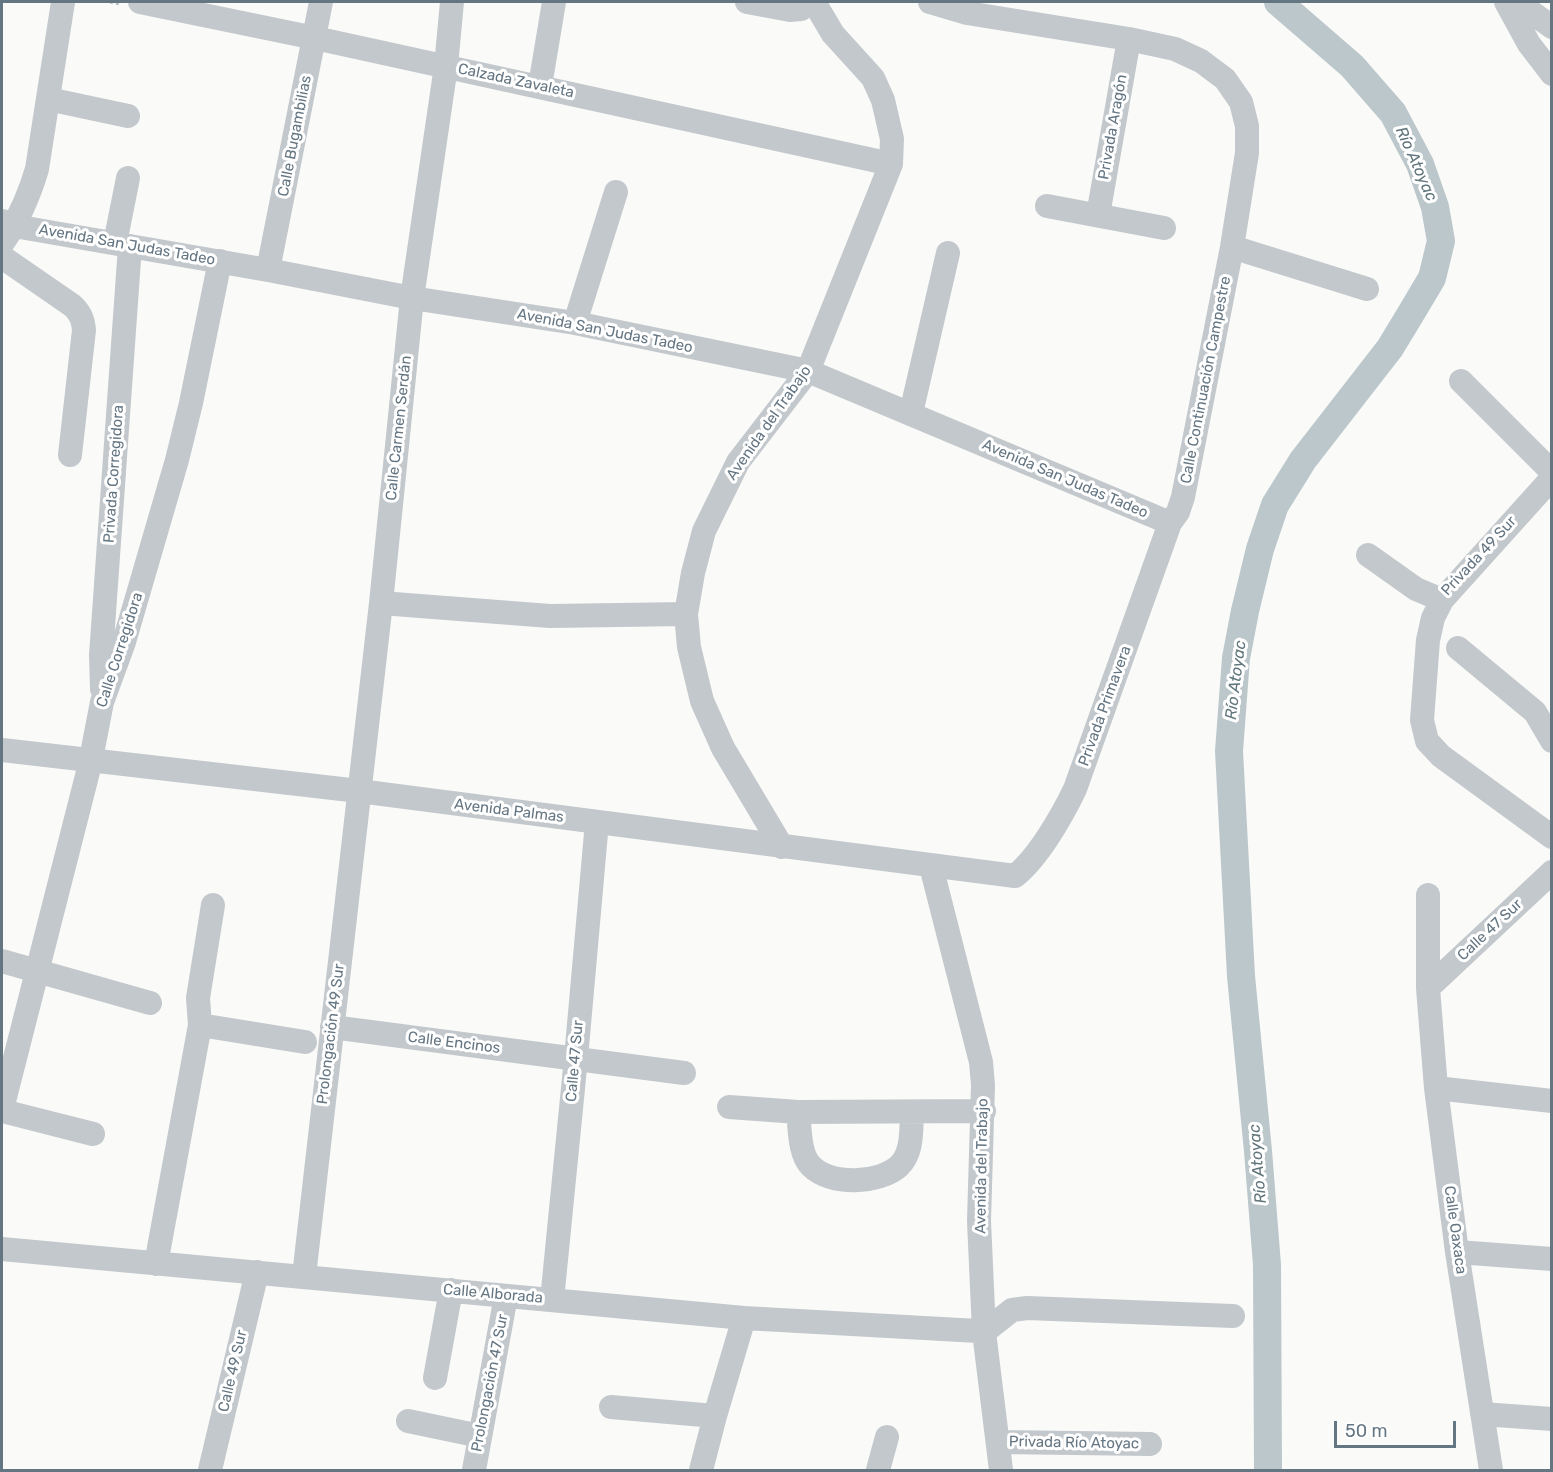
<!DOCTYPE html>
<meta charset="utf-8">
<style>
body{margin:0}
#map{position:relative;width:1553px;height:1472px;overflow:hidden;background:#fafaf8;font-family:Rubik,sans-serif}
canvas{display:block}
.frame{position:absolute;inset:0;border:3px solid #657683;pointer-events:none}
.scale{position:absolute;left:1334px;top:1421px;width:122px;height:27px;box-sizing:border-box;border:3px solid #657683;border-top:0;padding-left:8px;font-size:18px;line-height:21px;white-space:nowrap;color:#657683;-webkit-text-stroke:4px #fff;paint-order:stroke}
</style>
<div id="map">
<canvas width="1553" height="1472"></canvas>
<div class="frame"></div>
<div class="scale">50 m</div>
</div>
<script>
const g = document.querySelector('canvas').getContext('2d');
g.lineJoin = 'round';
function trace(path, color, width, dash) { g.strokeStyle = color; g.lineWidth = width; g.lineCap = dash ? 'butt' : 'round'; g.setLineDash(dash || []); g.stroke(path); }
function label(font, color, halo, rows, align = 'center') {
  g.font = font + ' Rubik,sans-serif'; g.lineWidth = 6; g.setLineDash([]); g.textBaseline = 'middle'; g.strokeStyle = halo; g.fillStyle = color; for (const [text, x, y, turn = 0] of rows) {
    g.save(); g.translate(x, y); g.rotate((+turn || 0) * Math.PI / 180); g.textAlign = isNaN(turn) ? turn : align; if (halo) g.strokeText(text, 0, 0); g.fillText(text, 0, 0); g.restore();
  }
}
trace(new Path2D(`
 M1268,1470L1267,1265L1258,1151L1241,976L1229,751L1236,658L1245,611L1260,549L1275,505L1303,460L1390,348L1413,310L1432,278L1441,241L1435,207L1420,164L1393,113L1352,66L1278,2`), '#bbc7cb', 28);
trace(new Path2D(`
 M110,2L120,4`), '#bbbfc2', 3, [3, 3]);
trace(new Path2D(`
 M140,2L315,38L891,164
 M747,2L790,10L801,9L807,2
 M1506,2L1529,44L1552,74
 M1517,2L1552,27
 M540,86L554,2
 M48,99L128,116
 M1047,206L1164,228
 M1098,215L1129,39
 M2,221L20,227L268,270L412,298L575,323L808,371L1170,523L1178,512L1183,497L1232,247L1247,153V126L1241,102L1225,79L1201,61L1175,49L1129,39L967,13L930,2
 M115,243L128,178
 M2,244C18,221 29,196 37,169L63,2
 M1232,247L1367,289
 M2,257L73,306C81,314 83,320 84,330L70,455
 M268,270L321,2
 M575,323L616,192
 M1461,381L1552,472
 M911,413L948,253
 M1552,478L1442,600L1433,618L1428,640L1422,720L1427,741L1441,756L1552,837
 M1368,555L1416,589L1442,600
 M381,603L550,616L686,614
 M1458,648L1535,712L1552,741
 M102,689L101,655L130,246
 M2,750L359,791L1015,876C1038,858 1062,816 1075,789L1170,523
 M782,847L723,748L702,701L689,647L686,614L693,573L704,531L738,462L808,371L891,164L892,139L883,100L873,78L833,34L814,2
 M931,866L981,1062L983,1085L979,1221L984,1332L1001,1470
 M1428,895V988L1436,1088L1457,1252L1491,1470
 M2,961L150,1003
 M1428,988L1552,872
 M200,1025L305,1042
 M332,1027L684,1073
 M1436,1088L1552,1101
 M729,1107L798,1112L984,1111
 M2,1109L90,764L102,702L124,642L177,460L191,403L220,261
 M2,1111L93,1134
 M798,1112C800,1128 799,1154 811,1166C831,1186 879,1184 899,1166C913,1153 911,1130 912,1113
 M2,1249L744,1318L978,1331L984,1332L1012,1310L1027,1308L1233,1316
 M1457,1252L1552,1259
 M156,1264L200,1025L198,998L213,905
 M304,1276L381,603L412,298L446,66L452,2
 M552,1300L576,1058L597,822
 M435,1378L451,1290
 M611,1407L715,1416
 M1482,1414L1552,1419
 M408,1421L480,1436
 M998,1442L1150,1444
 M210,1470L257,1272
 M474,1470L506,1296
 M701,1470L715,1416L744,1318
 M878,1470L887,1437`), '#c3c8cc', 24);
label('15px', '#657683', '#fff', [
 ["Calzada Zavaleta",516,81,12],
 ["Privada Aragón",1113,127,-80],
 ["Calle Bugambilias",295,136,-79],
 ["Avenida San Judas Tadeo",127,245,10],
 ["Avenida San Judas Tadeo",605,331,11],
 ["Calle Continuación Campestre",1206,380,-79],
 ["Avenida del Trabajo",769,423,-55],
 ["Calle Carmen Serdán",399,428,-84],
 ["Privada Corregidora",114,474,-86],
 ["Avenida San Judas Tadeo",1065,479,23],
 ["Privada 49 Sur",1479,556,-47],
 ["Calle Corregidora",120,650,-72],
 ["Privada Primavera",1105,706,-70],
 ["Avenida Palmas",509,811,7],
 ["Calle 47 Sur",1490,930,-43],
 ["Prolongación 49 Sur",331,1034,-83],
 ["Calle Encinos",454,1043,7],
 ["Calle 47 Sur",575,1061,-85],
 ["Avenida del Trabajo",982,1166,-89],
 ["Calle Oaxaca",1455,1230,82],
 ["Calle Alborada",493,1294,5],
 ["Calle 49 Sur",233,1371,-77],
 ["Prolongación 47 Sur",490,1383,-79],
 ["Privada Río Atoyac",1074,1443,1]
]);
label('italic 16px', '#60757c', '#fff', [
 ["Río Atoyac",1416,164,66],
 ["Río Atoyac",1236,680,-83],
 ["Río Atoyac",1258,1164,-95]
]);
</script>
